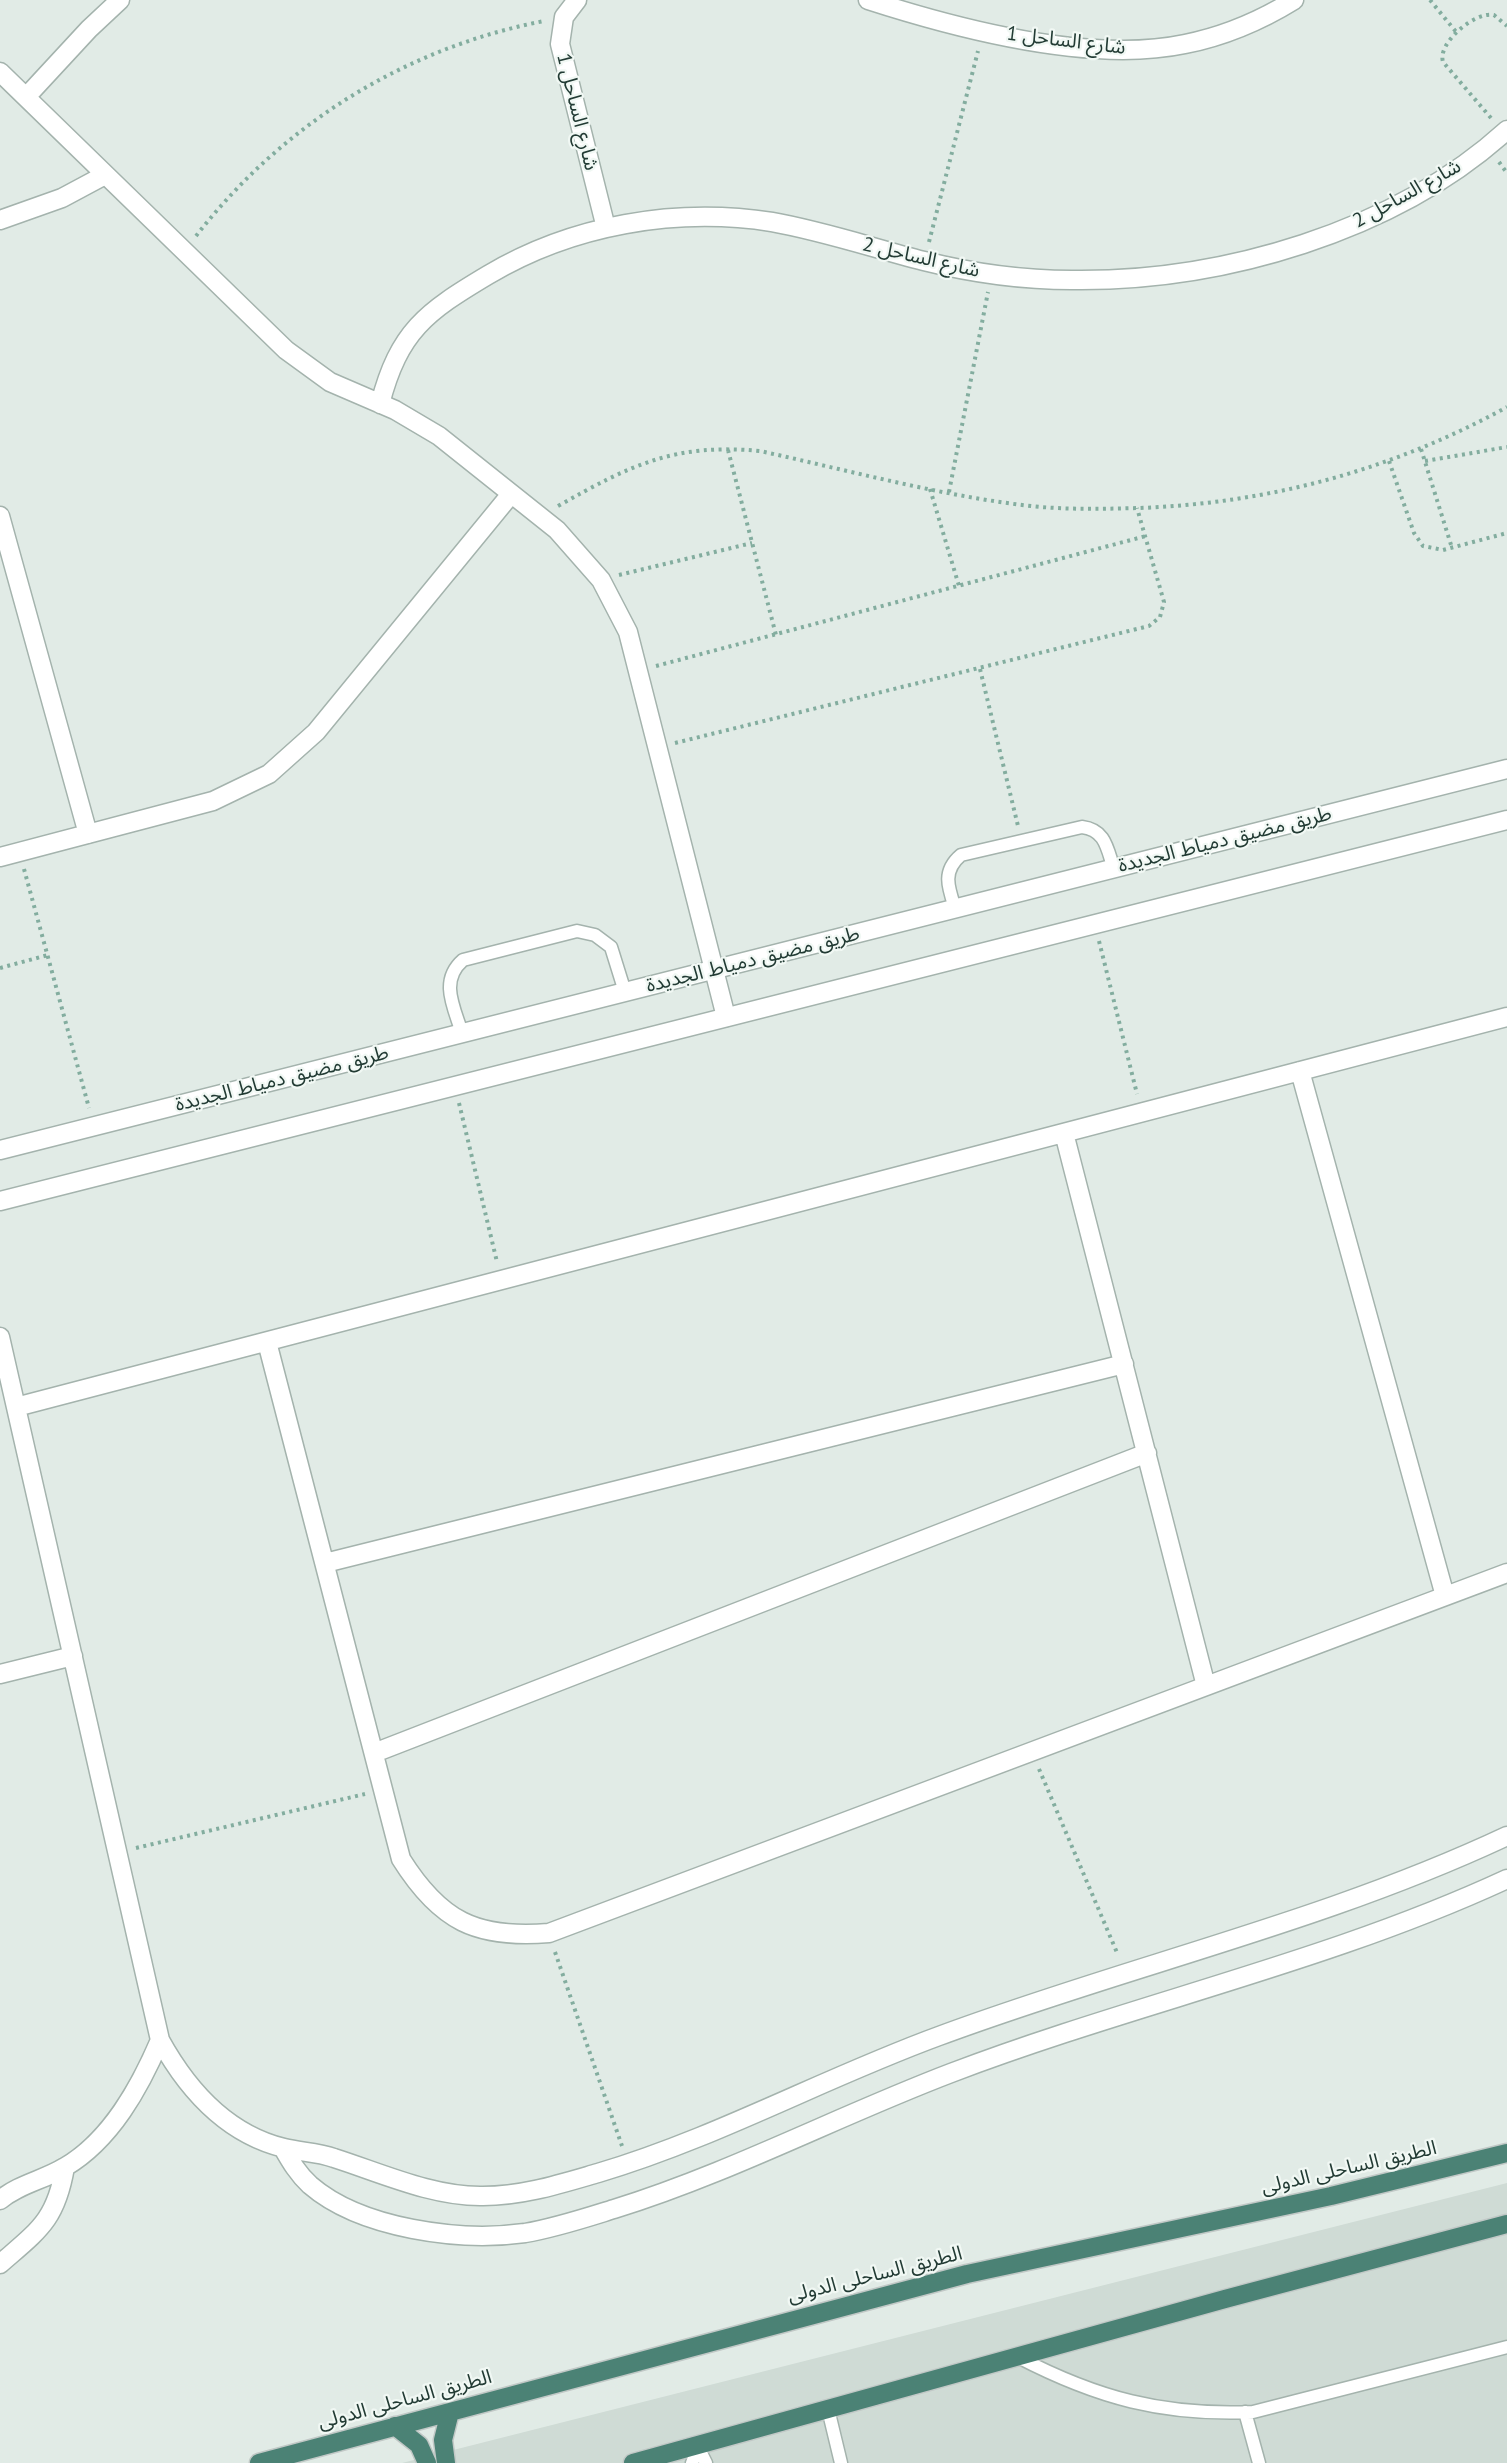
<!DOCTYPE html>
<meta charset="utf-8">
<style>
body{margin:0}
canvas{display:block;background:#e1ebe6}
</style>
<canvas width="1507" height="2463"></canvas>
<script>
const g = document.querySelector('canvas').getContext('2d');
g.lineJoin = 'round';
function paint(path, color) { g.fillStyle = color; g.fill(path, 'evenodd'); }
function trace(path, color, width, dash) { g.strokeStyle = color; g.lineWidth = width; g.lineCap = dash ? 'butt' : 'round'; g.setLineDash(dash || []); g.stroke(path); }
function label(font, color, halo, rows, align = 'center') {
  g.font = font + ' "PT Sans","Noto Sans Arabic",sans-serif'; g.lineWidth = 4.5; g.setLineDash([]); g.textBaseline = 'middle'; g.strokeStyle = halo; g.fillStyle = color; for (const [text, x, y, turn = 0] of rows) {
    g.save(); g.translate(x, y); g.rotate((+turn || 0) * Math.PI / 180); g.textAlign = isNaN(turn) ? turn : align; if (halo) g.strokeText(text, 0, 0); g.fillText(text, 0, 0); g.restore();
  }
}
paint(new Path2D(`
 M1507,2183V2463H402Z`), '#cfdbd5');
const service = new Path2D(`
 M955,908C948,887 942,871 961,855L1082,827C1106,830 1107,849 1114,869
 M462,1033C454,1007 439,981 463,960L577,931L595,935L611,947L625,992
 M1018,2357C1097,2398 1163,2416 1253,2412L1507,2347
 M828,2409L841,2463
 M1245,2412L1259,2463
 M698,2447L706,2463
 M692,2463L698,2447`);
const minor = new Path2D(`
 M577,0L564,17L560,44L606,228
 M868,0C958,29 1091,64 1185,44C1225,36 1260,21 1294,0
 M0,72L286,350L330,382L395,410L439,436L557,530L601,580L628,632L726,1017
 M27,96L89,29L120,0
 M0,220L62,198L105,175
 M380,404C399,331 426,312 488,275C572,225 675,207 772,222C823,231 873,248 924,261C972,273 1022,280 1072,280C1221,282 1395,232 1507,130
 M0,516L88,834
 M0,857L213,801L269,774L316,732L511,494
 M1300,1071L1445,1596
 M1064,1133L1206,1686
 M0,1337L160,2040C187,2089 227,2134 284,2148C300,2152 318,2152 334,2158C381,2173 433,2197 483,2196C523,2196 560,2184 598,2173C716,2138 824,2078 939,2036C1127,1966 1324,1922 1507,1836
 M267,1342L401,1859C440,1921 476,1939 549,1933L1507,1573
 M16,1407L1507,1017
 M325,1563L1124,1364
 M0,1674L73,1656
 M374,1753L1147,1453
 M283,2148C291,2162 298,2174 310,2185C361,2229 460,2242 525,2233C555,2228 585,2218 614,2209C730,2173 838,2116 951,2073C1135,2003 1328,1962 1507,1879
 M0,2200C19,2184 44,2180 65,2167C111,2140 140,2087 160,2040
 M0,2264C39,2230 56,2220 65,2167`);
const tertiary = new Path2D(`
 M0,1150L1507,769
 M0,1201L1507,820`);
const trunk = new Path2D(`
 M395,2426L419,2445L427,2463
 M259,2463L967,2274L1331,2196L1507,2153
 M446,2463L443,2440L450,2412
 M633,2463L1225,2299L1507,2224`);
trace(service, '#a4b3ad', 15);
trace(minor, '#a4b3ad', 21);
trace(tertiary, '#a4b3ad', 21);
trace(trunk, '#c1c8c6', 21);
trace(new Path2D(`
 M1430,0L1457,33
 M1491,118L1443,62C1437,43 1475,11 1494,15L1507,26
 M1499,162L1507,173
 M196,236C283,124 405,48 544,21
 M929,242L978,51
 M1421,449L1452,548
 M728,450L776,635
 M1389,461L1414,533L1423,546L1443,550L1507,533
 M1425,461L1507,447
 M930,489L959,586
 M949,492L988,292
 M558,506C631,465 674,443 760,451C847,470 934,494 1022,505C1061,510 1100,509 1140,508C1270,503 1392,470 1507,407
 M619,575L752,543
 M656,666L1146,536
 M980,669L1018,826
 M675,743L1149,626L1160,617L1164,602L1137,508
 M24,869L89,1108
 M1099,941L1137,1094
 M0,968L48,955
 M459,1103L497,1262
 M1039,1769L1118,1955
 M136,1848L365,1794
 M555,1952L622,2146`), '#83ad9f', 4, [3, 4.5]);
trace(service, '#fff', 12);
trace(minor, '#fff', 18);
trace(tertiary, '#fff', 18);
trace(trunk, '#4b8275', 18);
label('20px', '#223b34', '#f1f8f4', [
 ["شارع الساحل 1",1066,41,7],
 ["شارع الساحل 1",577,112,76],
 ["شارع الساحل 2",1407,194,-29],
 ["شارع الساحل 2",921,258,13],
 ["طريق مضيق دمياط الجديدة",1225,840,-14],
 ["طريق مضيق دمياط الجديدة",753,960,-14],
 ["طريق مضيق دمياط الجديدة",282,1079,-14],
 ["الطريق الساحلى الدولى",1349,2168,-13],
 ["الطريق الساحلى الدولى",875,2275,-14],
 ["الطريق الساحلى الدولى",405,2400,-15]
]);
</script>
